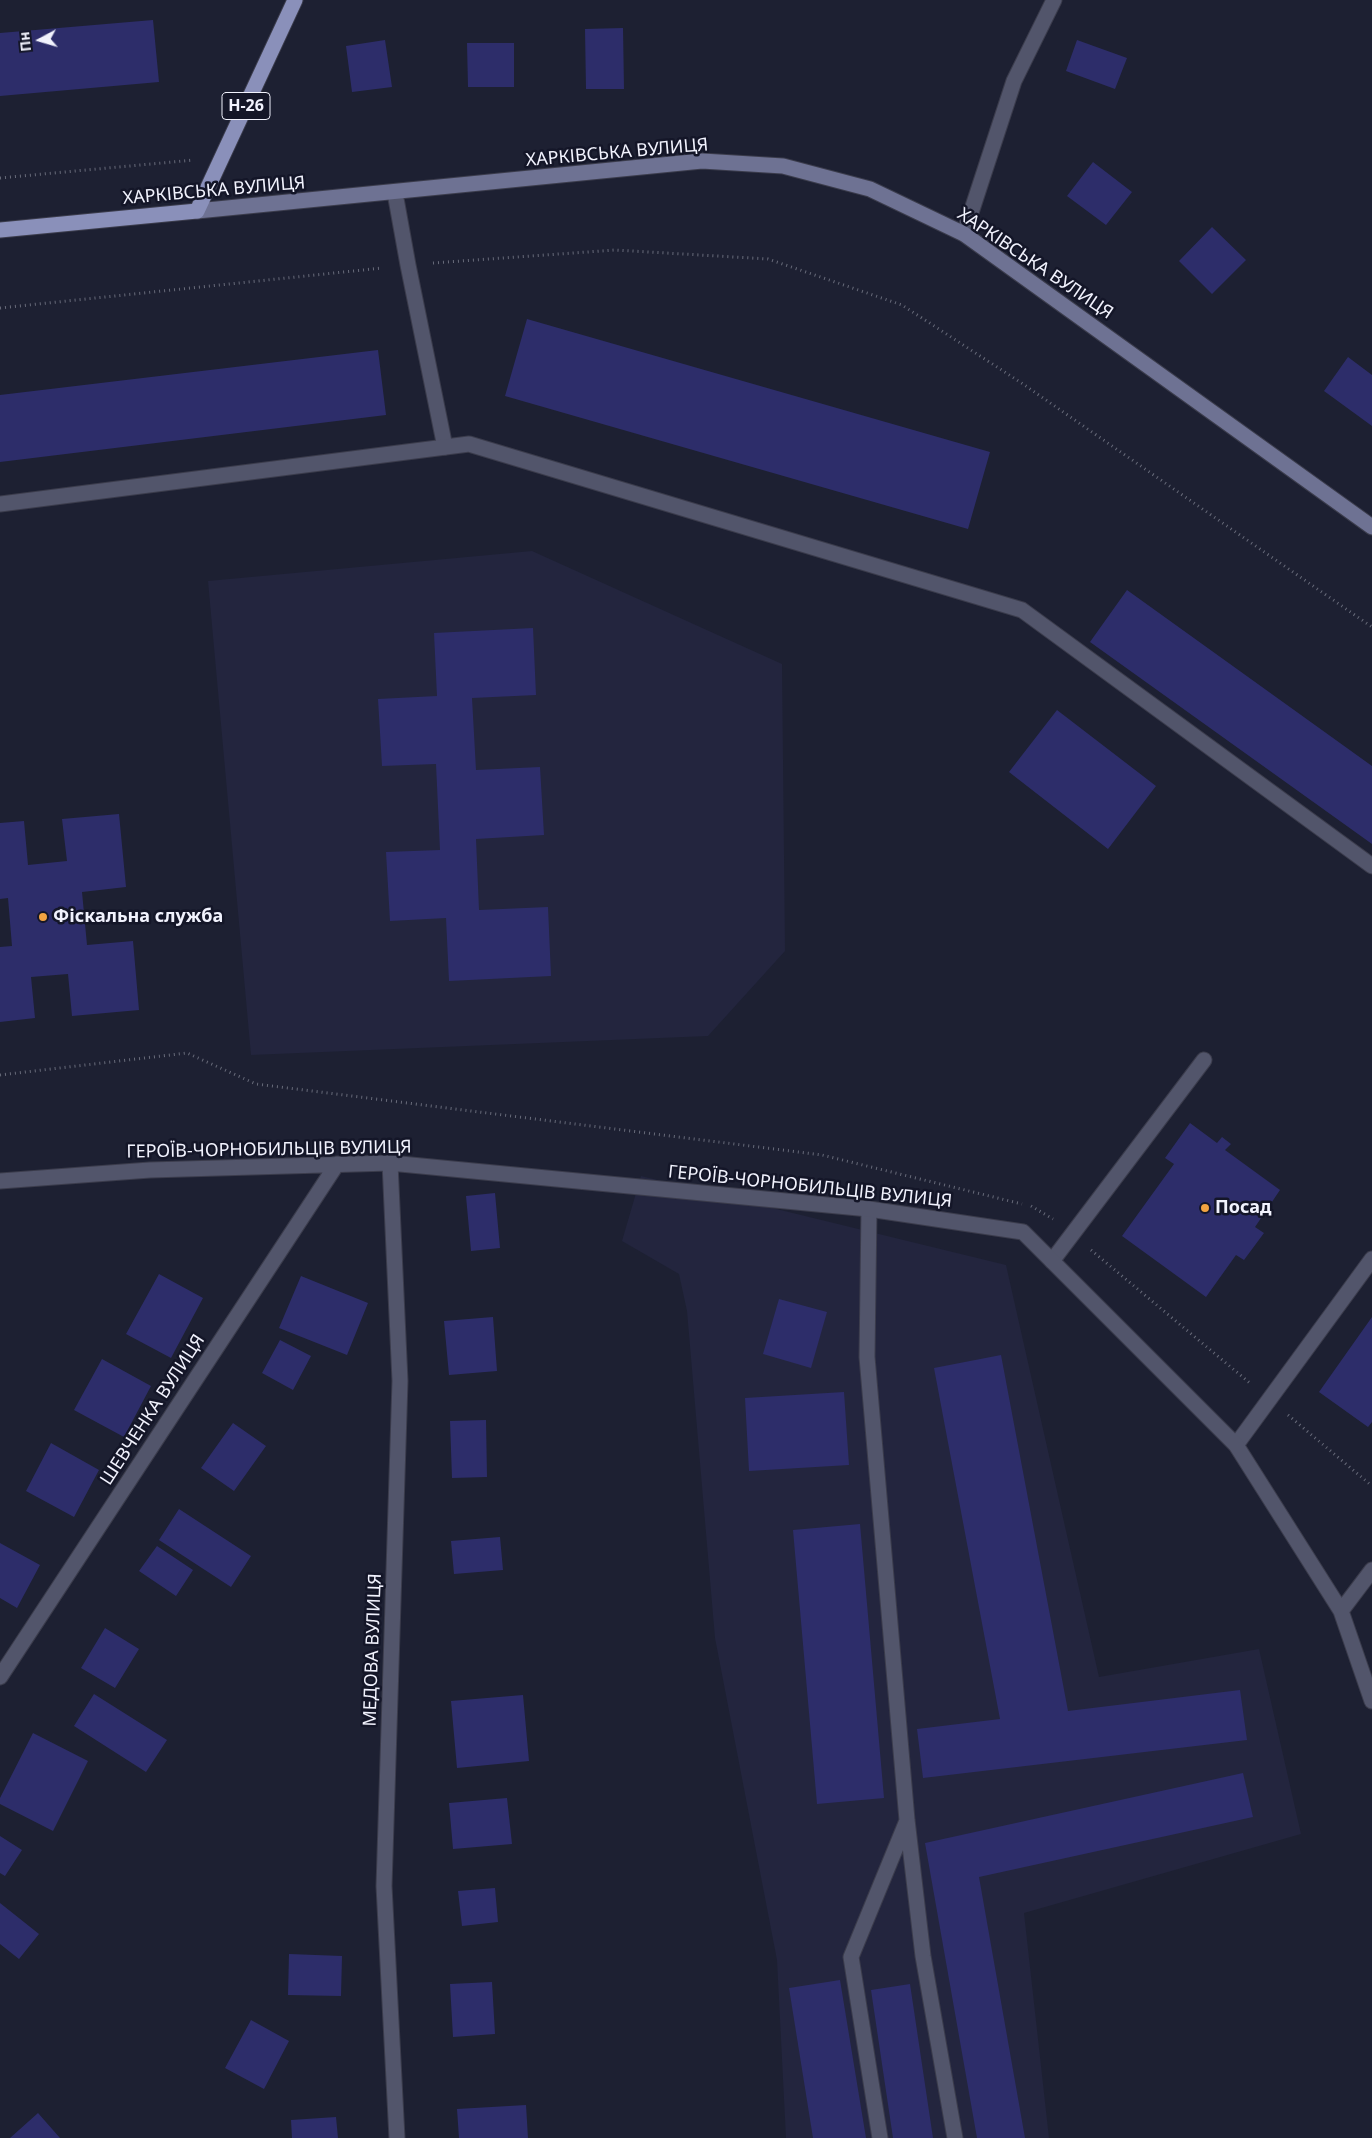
<!DOCTYPE html>
<meta charset="utf-8">
<style>
body{margin:0}
#map{position:relative;width:1372px;height:2138px;overflow:hidden;background:#1d2032;font-family:"Noto Sans",sans-serif}
canvas{display:block}
.north{position:absolute;left:15px;top:15px;width:50px;height:50px;-webkit-text-stroke:4px #141628;paint-order:stroke;rotate:264deg;font-size:14px;font-weight:700;line-height:20px;text-align:center;color:#f1f2fd}
.north::after{content:'';display:block;margin:auto;width:18px;height:22px;background:#f1f2fd;clip-path:polygon(50% 0,100% 100%,50% 72%,0 100%)}
</style>
<div id="map">
<canvas width="1372" height="2138"></canvas>
<div class="north">Пн</div>
</div>
<script>
const g = document.querySelector('canvas').getContext('2d');
g.lineJoin = 'round';
function paint(path, color) { g.fillStyle = color; g.fill(path, 'evenodd'); }
function trace(path, color, width, dash) { g.strokeStyle = color; g.lineWidth = width; g.lineCap = dash ? 'butt' : 'round'; g.setLineDash(dash || []); g.stroke(path); }
function label(font, color, halo, rows, align = 'center') {
  g.font = font + ' "Noto Sans",sans-serif'; g.lineWidth = 5; g.setLineDash([]); g.textBaseline = 'middle'; g.strokeStyle = halo; g.fillStyle = color; for (const [text, x, y, turn = 0] of rows) {
    g.save(); g.translate(x, y); g.rotate((+turn || 0) * Math.PI / 180); g.textAlign = isNaN(turn) ? turn : align; if (halo) g.strokeText(text, 0, 0); g.fillText(text, 0, 0); g.restore();
  }
}
paint(new Path2D(`
 M532,551L782,664L785,951L708,1036L251,1055L208,581Z
 M641,1176L1006,1265L1099,1677L1259,1649L1301,1834L1024,1913L1049,2138H786L777,1960L715,1638L687,1311L679,1274L622,1241Z`), '#23253e');
paint(new Path2D(`
 M153,20L159,82L0,96V33Z
 M623,28L624,89H586L585,29Z
 M385,40L392,87L352,92L346,46Z
 M1077,40L1127,58L1115,89L1066,71Z
 M467,43H514V87H468Z
 M1093,162L1132,192L1106,225L1067,196Z
 M1212,227L1246,260L1212,294L1179,261Z
 M527,319L990,452L968,529L505,396Z
 M378,350L386,415L0,462V395Z
 M1348,357L1372,375V426L1324,391Z
 M1127,590L1372,766V844L1090,642Z
 M533,628L536,695L472,698L476,770L540,767L544,835L476,839L479,910L548,907L551,976L449,981L446,918L390,921L386,852L440,850L436,764L382,766L378,699L437,696L434,633Z
 M1057,710L1156,786L1108,849L1009,772Z
 M119,814L126,887L82,892L87,945L133,941L139,1010L72,1016L68,974L31,977L35,1018L0,1022V947L12,946L8,898L0,899V823L24,821L28,865L67,861L62,819Z
 M1190,1123L1217,1143L1222,1137L1231,1144L1225,1150L1280,1190L1255,1227L1264,1233L1244,1260L1236,1255L1206,1297L1122,1236L1174,1164L1165,1158Z
 M495,1193L500,1248L471,1251L466,1196Z
 M159,1274L203,1298L171,1358L126,1334Z
 M301,1276L368,1303L347,1355L279,1328Z
 M779,1299L827,1312L811,1368L763,1354Z
 M493,1317L497,1371L449,1375L444,1321Z
 M1372,1317V1422L1368,1427L1319,1392Z
 M280,1340L311,1356L293,1390L262,1373Z
 M1001,1355L1068,1711L1240,1690L1247,1740L923,1778L917,1729L1000,1719L934,1368Z
 M102,1359L151,1386L124,1437L74,1410Z
 M844,1392L849,1465L749,1471L745,1398Z
 M486,1420L487,1477L452,1478L450,1421Z
 M233,1423L266,1446L234,1491L201,1468Z
 M51,1443L99,1470L74,1517L26,1491Z
 M179,1509L251,1556L231,1587L159,1540Z
 M860,1524L884,1798L817,1804L793,1530Z
 M500,1537L503,1570L454,1574L451,1541Z
 M0,1543L40,1565L17,1608L0,1598Z
 M157,1546L193,1570L176,1596L139,1571Z
 M105,1628L139,1649L115,1688L81,1668Z
 M94,1694L167,1740L146,1772L74,1726Z
 M523,1695L529,1761L457,1768L451,1701Z
 M33,1733L88,1761L53,1831L0,1804V1798Z
 M1243,1773L1253,1817L979,1877L1025,2138H977L925,1843Z
 M507,1798L512,1844L453,1849L449,1803Z
 M0,1836L22,1850L5,1876L0,1873Z
 M495,1888L498,1922L462,1926L458,1891Z
 M0,1903L39,1934L19,1959L0,1944Z
 M289,1954L342,1956L341,1996L288,1995Z
 M840,1980L866,2138H813L789,1988Z
 M492,1982L495,2034L453,2037L450,1984Z
 M910,1984L933,2138H893L871,1990Z
 M251,2020L289,2041L264,2089L225,2068Z
 M526,2105L528,2138H459L457,2109Z
 M38,2113L60,2138H10Z
 M336,2117L338,2138H292L291,2120Z`), '#2d2d6a');
const lane = new Path2D(`
 M395,193L408,265L445,447
 M869,1209L867,1357L907,1820L923,1956L955,2138
 M1052,1261L1204,1060
 M1236,1445L1372,1259
 M880,2138L851,1957L906,1823`);
const street = new Path2D(`
 M964,234L1014,81L1054,0
 M0,504L469,444L1022,610L1372,866
 M390,1163L400,1381L384,1886L397,2138
 M0,1181L150,1170L390,1163L869,1209L1023,1232L1236,1445L1341,1611L1372,1701
 M1341,1611L1372,1570
 M0,1677L337,1164`);
const secondary = new Path2D(`
 M197,211L702,161L783,166L870,189L964,234L1372,527`);
const primary = new Path2D(`
 M0,230L197,211L295,0`);
trace(lane, '#3b3c4c', 17);
trace(street, '#3b3c4c', 17);
trace(secondary, '#3b3c4c', 17);
trace(primary, '#3b3c4c', 17);
trace(new Path2D(`
 M0,178L194,160
 M433,263L615,250L768,259L902,305L1023,384L1372,627
 M0,308L382,268
 M0,1075L187,1053L256,1084L822,1155L1022,1204
 M1031,1206L1053,1219
 M1091,1250L1251,1384
 M1288,1415L1372,1486`), '#686b7a', 3, [1, 4]);
trace(lane, '#52556b', 15);
trace(street, '#52556b', 15);
trace(secondary, '#6e7293', 15);
trace(primary, '#8a90ba', 15);
for (const [x, y, r, color] of [
 [43,917,5,"#f3a442"],
 [1205,1208,5,"#f3a442"]
]) { const dot = new Path2D(); dot.arc(x, y, r, 0, 2 * Math.PI); g.fillStyle = color; g.fill(dot); trace(dot, '#141628', 2); }
for (const [x, y, w] of [
 [246,106,48]
]) { const box = new Path2D(); box.roundRect(x - w / 2, y - 13.5, w, 27, 4); g.fillStyle = '#141628'; g.fill(box); trace(box, '#f1f2fd', 1); }
label('bold 16px', '#f1f2fd', null, [
 ["Н-26",246,106]
]);
label('18px', '#f1f2fd', '#141628', [
 ["ХАРКІВСЬКА ВУЛИЦЯ",617,153,-5],
 ["ХАРКІВСЬКА ВУЛИЦЯ",214,191,-5],
 ["ХАРКІВСЬКА ВУЛИЦЯ",1035,264,34],
 ["ГЕРОЇВ-ЧОРНОБИЛЬЦІВ ВУЛИЦЯ",269,1150,-1],
 ["ГЕРОЇВ-ЧОРНОБИЛЬЦІВ ВУЛИЦЯ",810,1187,6],
 ["ШЕВЧЕНКА ВУЛИЦЯ",153,1410,-57],
 ["МЕДОВА ВУЛИЦЯ",373,1650,-88]
]);
label('bold 18px', '#f1f2fd', '#141628', [
 ["Фіскальна служба",53,917],
 ["Посад",1215,1208]
], 'left');
</script>
